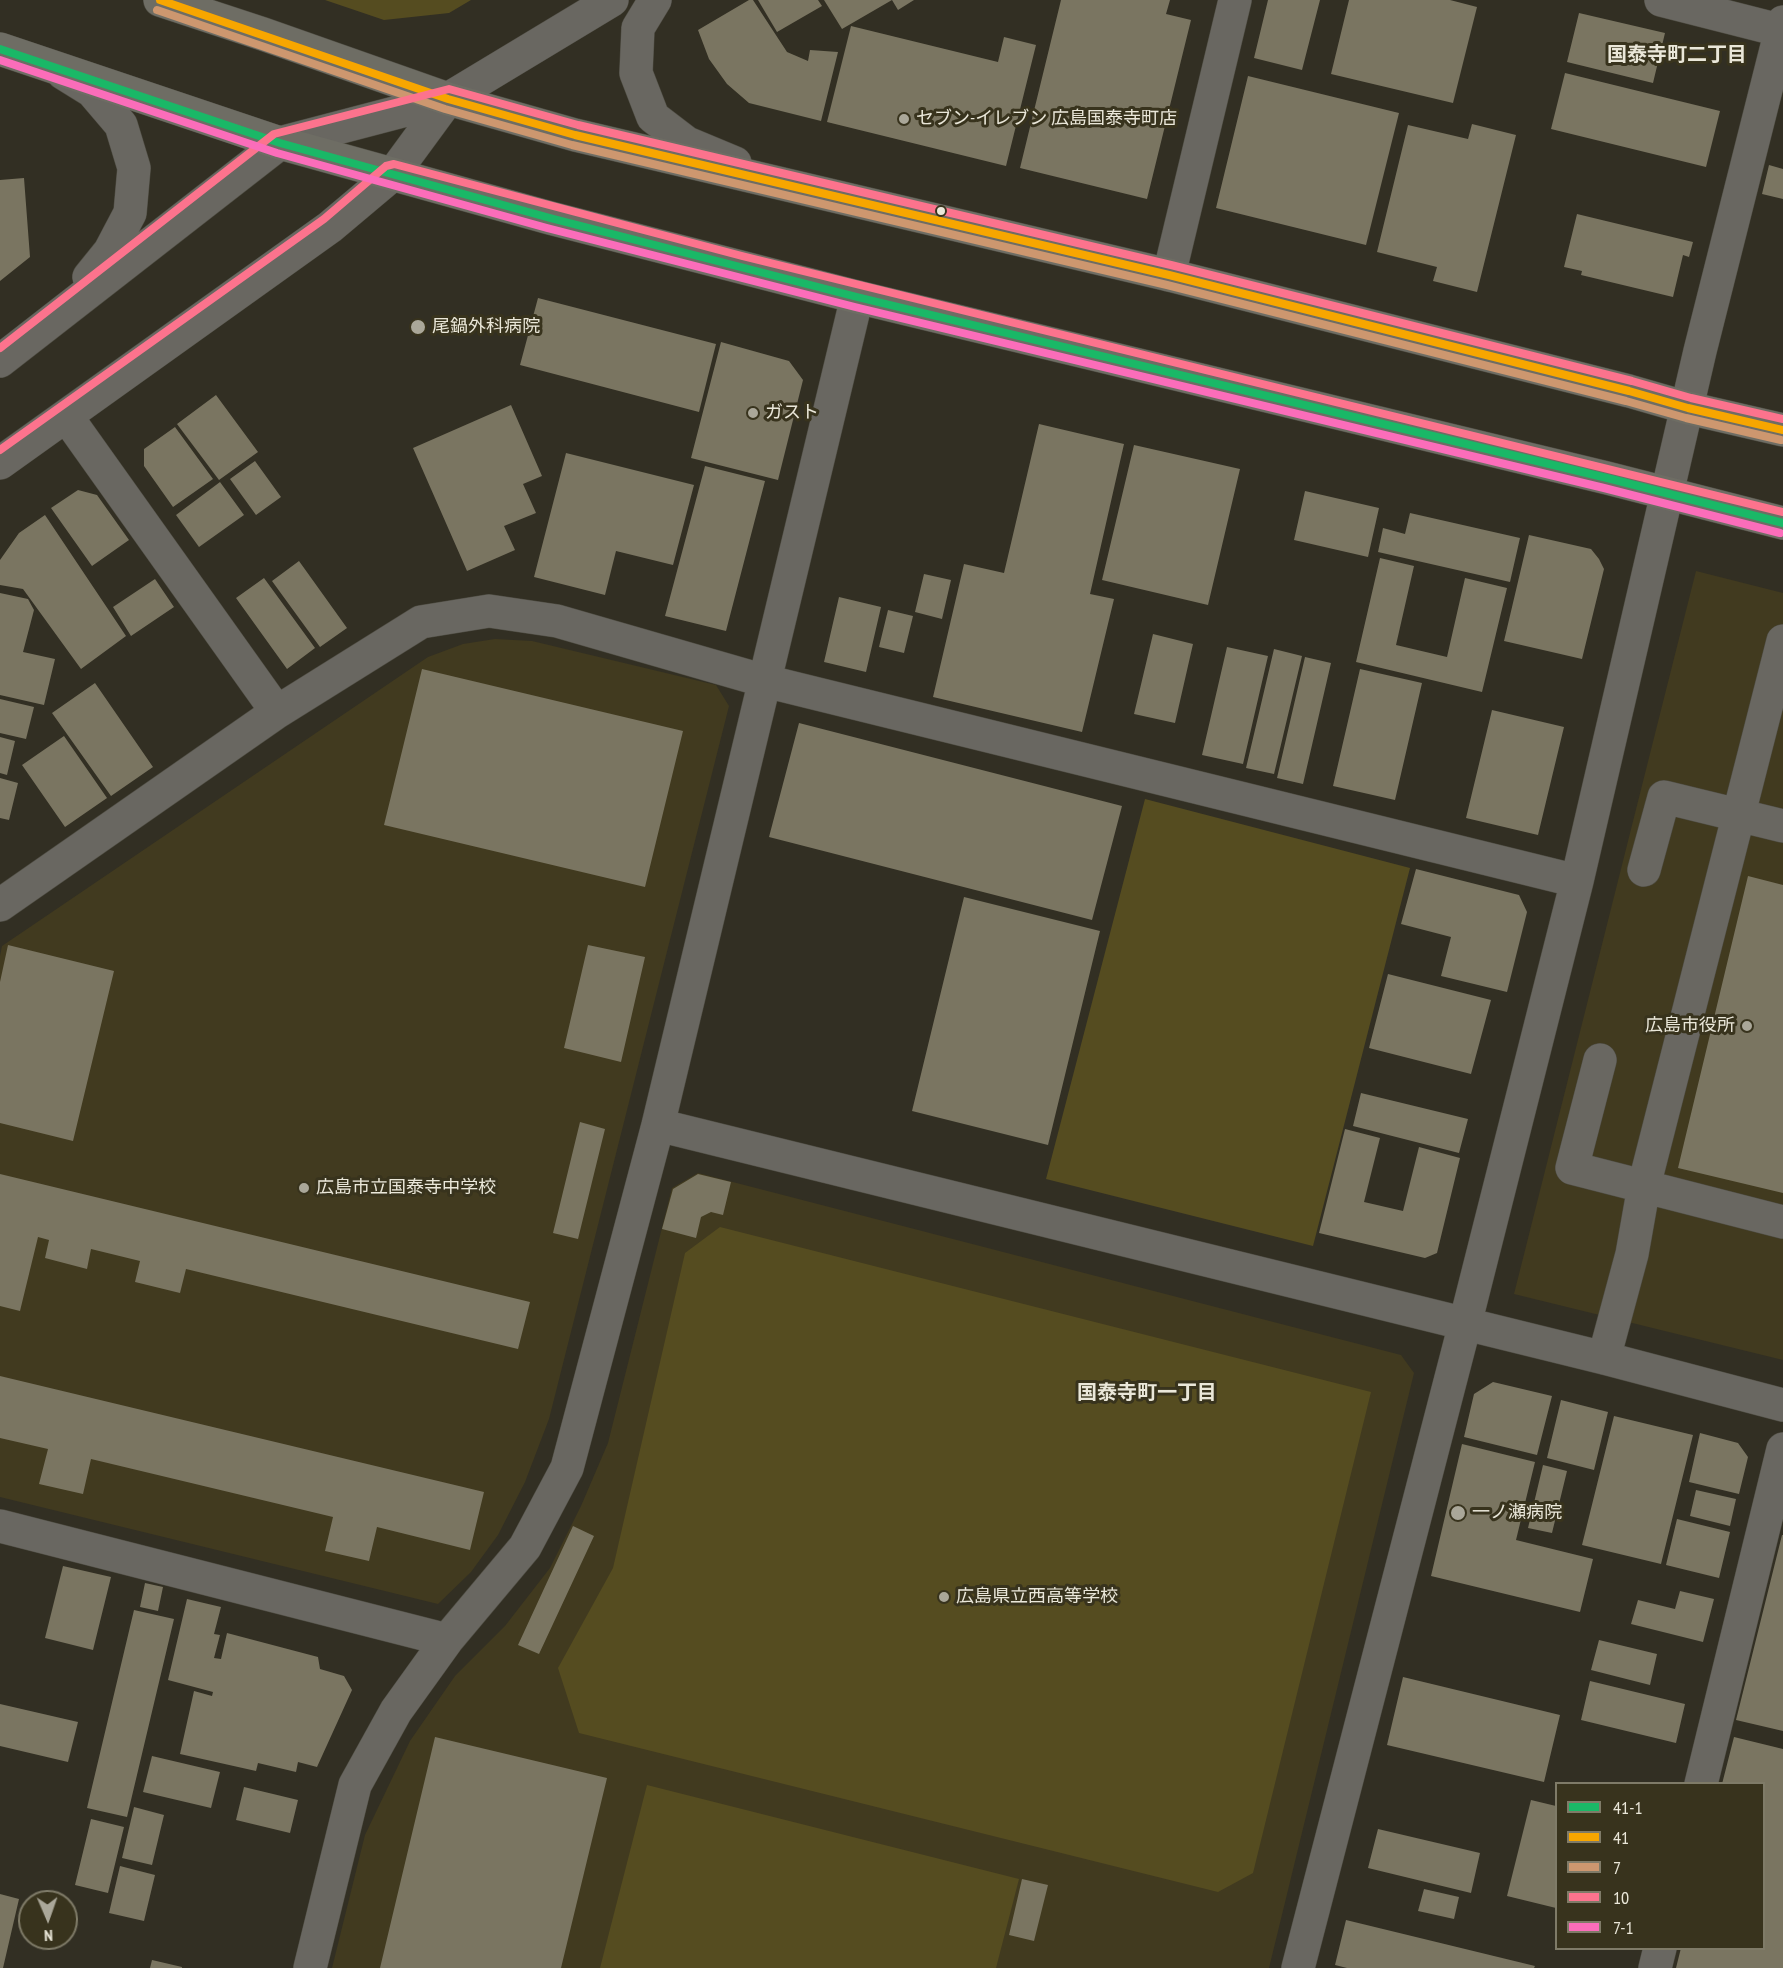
<!DOCTYPE html>
<meta charset="utf-8">
<style>
body{margin:0}
#map{position:relative;width:1783px;height:1968px;overflow:hidden;background:#322f23;font-family:"PT Sans Narrow",sans-serif}
canvas{display:block}
.legend{position:absolute;left:1555px;top:1782px;width:210px;height:168px;box-sizing:border-box;background:#38331d;border:2px solid #7f7b68;margin:0;padding:8px 10px;list-style:none;font-size:18px;color:#eae7d9}
.legend li{display:flex;align-items:center;gap:12px;height:30px}
.legend b{width:30px;border:2px solid #7f7b68}
.north{position:absolute;left:18px;top:1890px;width:60px;height:60px;box-sizing:border-box;background:#38331d;border:2px solid #7f7b68;border-radius:50%;rotate:178deg;font-size:16px;font-weight:700;line-height:24px;text-align:center;color:#eae7d9}
.north::after{content:'';display:block;margin:auto;width:21px;height:27px;background:#aaa799;clip-path:polygon(50% 0,100% 100%,50% 72%,0 100%)}
</style>
<div id="map">
<canvas width="1783" height="1968"></canvas>
<ul class="legend">
<li><b style="height:8px;background:#1ab867"></b>41-1</li>
<li><b style="height:8px;background:#f7a600"></b>41</li>
<li><b style="height:8px;background:#cd976f"></b>7</li>
<li><b style="height:8px;background:#fc738d"></b>10</li>
<li><b style="height:8px;background:#fb6dba"></b>7-1</li>
</ul>
<div class="north">N</div>
</div>
<script>
const g = document.querySelector('canvas').getContext('2d');
g.lineJoin = 'round';
function paint(path, color) { g.fillStyle = color; g.fill(path, 'evenodd'); }
function trace(path, color, width, dash) { g.strokeStyle = color; g.lineWidth = width; g.lineCap = dash ? 'butt' : 'round'; g.setLineDash(dash || []); g.stroke(path); }
function label(font, color, halo, rows, align = 'center') {
  g.font = font + ' "PT Sans Narrow","Noto Sans JP",sans-serif'; g.lineWidth = 6; g.setLineDash([]); g.textBaseline = 'middle'; g.strokeStyle = halo; g.fillStyle = color; for (const [text, x, y, turn = 0] of rows) {
    g.save(); g.translate(x, y); g.rotate((+turn || 0) * Math.PI / 180); g.textAlign = isNaN(turn) ? turn : align; if (halo) g.strokeText(text, 0, 0); g.fillText(text, 0, 0); g.restore();
  }
}
paint(new Path2D(`
 M1696,571L1783,593V1360L1514,1294Z
 M495,639L532,641L716,685L729,706L549,1419L525,1482L498,1535L471,1572L438,1604L0,1497V956L2,946L428,657L463,644Z
 M698,1173L1401,1355L1414,1373L1269,1968H332L365,1835L410,1741L455,1676L505,1626L550,1568L581,1506L608,1443L672,1188Z`), '#413a1f');
paint(new Path2D(`
 M325,0H471L449,13L384,20Z
 M1145,799L1410,868L1313,1246L1046,1179Z
 M720,1227L1371,1392L1253,1873L1218,1892L579,1733L558,1668L613,1568L685,1253Z
 M647,1785L1019,1879L996,1968H600Z`), '#554c20');
paint(new Path2D(`
 M749,0H753L787,52L808,61L810,50L838,52L821,121L749,103L727,84L709,59L698,30Z
 M758,0H818L822,6L777,32Z
 M824,0H914L898,10L892,0L842,29Z
 M1061,0H1170L1166,14L1191,20L1147,199L1020,168Z
 M1268,0H1320L1302,70L1254,58Z
 M1349,0H1450L1477,7L1453,103L1331,74Z
 M1579,13L1665,33L1653,83L1567,62Z
 M851,26L998,62L1004,37L1036,45L1006,166L827,122Z
 M1565,73L1720,111L1706,167L1551,129Z
 M1248,76L1399,113L1366,245L1216,208Z
 M1472,124L1516,135L1477,292L1433,281L1437,267L1377,252L1408,125L1468,139Z
 M1769,165L1783,169V199L1762,194Z
 M24,178L30,257L0,281V180Z
 M1577,214L1693,242L1689,257L1683,255L1673,297L1581,275L1582,271L1564,267Z
 M538,298L716,344L699,412L520,365Z
 M721,342L789,361L803,380L778,480L691,458Z
 M216,395L258,452L219,480L177,424Z
 M511,405L542,476L523,484L536,513L504,526L515,550L467,571L413,448Z
 M1039,424L1124,444L1090,594L1114,599L1082,732L933,697L964,564L1004,573Z
 M175,427L213,479L173,507L144,466V449Z
 M1134,445L1240,469L1208,605L1102,580Z
 M566,453L694,485L673,565L616,551L605,595L534,577Z
 M255,461L281,497L256,515L230,479Z
 M705,466L765,481L726,631L665,616Z
 M220,482L244,515L199,547L176,515Z
 M78,490L97,495L129,540L92,566L51,508Z
 M1305,491L1379,508L1368,557L1294,540Z
 M1410,513L1520,538L1510,582L1378,552L1383,528L1405,534Z
 M45,515L126,636L81,669L23,589L0,585V560L19,533Z
 M1529,535L1591,549L1599,559L1604,569L1582,659L1504,641Z
 M1380,558L1414,566L1396,645L1447,657L1465,578L1507,588L1482,692L1356,662Z
 M299,561L347,628L320,647L272,581Z
 M924,574L951,580L942,619L915,612Z
 M264,578L315,648L287,669L236,598Z
 M155,579L174,607L131,636L113,607Z
 M0,593L28,599L34,610L23,652L55,659L44,705L0,695Z
 M839,597L881,607L866,672L824,662Z
 M888,610L913,616L904,653L879,647Z
 M1153,634L1193,644L1175,723L1134,714Z
 M1227,647L1268,656L1243,764L1202,755Z
 M1274,649L1302,656L1274,774L1246,768Z
 M1305,657L1331,663L1303,784L1277,778Z
 M422,669L683,731L645,887L384,825Z
 M1360,669L1422,683L1395,800L1333,786Z
 M95,683L153,767L111,796L52,713Z
 M0,699L34,707L26,739L0,733Z
 M1492,710L1564,727L1538,835L1466,818Z
 M799,723L1122,806L1092,920L769,837Z
 M64,736L107,798L65,827L22,765Z
 M0,737L15,741L7,775L0,773Z
 M0,778L18,783L9,820L0,818Z
 M1416,869L1519,895L1527,912L1507,992L1441,976L1451,937L1401,924Z
 M1748,876L1783,885V1193L1678,1168Z
 M964,897L1100,931L1048,1145L912,1111Z
 M8,945L114,971L73,1141L0,1123V982Z
 M588,945L645,957L621,1062L564,1048Z
 M1388,974L1491,1000L1471,1074L1369,1048Z
 M1361,1093L1468,1119L1459,1153L1353,1126Z
 M580,1122L605,1129L578,1239L553,1233Z
 M1345,1129L1380,1138L1364,1202L1403,1211L1419,1147L1460,1158L1437,1253L1425,1258L1319,1233Z
 M0,1174L530,1302L518,1349L186,1269L180,1293L135,1282L140,1261L91,1249L87,1269L45,1258L49,1240L38,1237L20,1311L0,1306Z
 M698,1174L731,1182L723,1215L711,1212L701,1217L696,1238L662,1229L673,1189Z
 M0,1376L484,1492L470,1550L377,1527L369,1561L325,1551L333,1517L91,1459L83,1494L39,1484L48,1449L0,1438Z
 M1493,1382L1552,1396L1537,1455L1464,1437L1474,1394Z
 M1561,1400L1608,1412L1594,1470L1547,1458Z
 M1614,1416L1693,1435L1661,1564L1582,1545Z
 M1700,1433L1738,1443L1748,1457L1739,1494L1689,1482Z
 M1462,1444L1535,1462L1516,1540L1593,1559L1580,1612L1431,1576Z
 M1543,1465L1567,1471L1552,1533L1528,1528Z
 M1696,1490L1736,1499L1730,1526L1690,1516Z
 M1677,1519L1730,1532L1719,1578L1666,1565Z
 M573,1526L594,1536L539,1654L518,1645Z
 M1782,1535H1783V1731L1736,1720Z
 M63,1566L111,1577L93,1650L45,1638Z
 M145,1583L163,1587L158,1611L140,1607Z
 M1680,1591L1714,1599L1703,1642L1631,1624L1638,1600L1675,1609Z
 M187,1599L221,1607L214,1634L220,1635L214,1658L221,1659L227,1633L318,1657L320,1669L344,1676L352,1690L317,1767L298,1762L296,1772L258,1763L256,1771L180,1754L194,1691L212,1696L213,1692L168,1680Z
 M134,1610L174,1619L127,1817L87,1808Z
 M1599,1640L1657,1654L1650,1685L1591,1670Z
 M1403,1677L1560,1715L1544,1782L1387,1745Z
 M1590,1681L1685,1704L1676,1743L1581,1720Z
 M0,1704L78,1722L68,1762L0,1746Z
 M435,1737L607,1778L561,1968H380Z
 M1734,1737L1783,1749V1968H1676L1681,1948H1764V1784H1722Z
 M152,1756L220,1772L211,1808L143,1792Z
 M244,1787L298,1800L290,1833L236,1820Z
 M1531,1800L1556,1806V1908L1507,1896Z
 M134,1807L164,1815L152,1865L122,1858Z
 M91,1819L124,1827L108,1893L75,1885Z
 M1378,1829L1480,1853L1471,1893L1368,1868Z
 M120,1866L155,1875L144,1921L109,1913Z
 M1022,1879L1048,1885L1034,1941L1009,1935Z
 M1424,1889L1459,1897L1454,1919L1418,1911Z
 M0,1894L19,1899L3,1968H0Z
 M1346,1920L1535,1966L1534,1968H1347L1335,1965Z
 M152,1960L182,1967V1968H150Z`), '#7a7561');
const minor = new Path2D(`
 M655,0L638,28L636,73L653,117L687,143L735,163
 M1661,0L1783,31
 M63,73L92,91L121,125L134,168L130,213L110,251L89,277
 M1169,275L1235,0
 M0,361L280,143L448,99L612,0
 M67,417L277,712
 M0,463L330,227L393,174L448,99
 M1644,870L1664,797L1783,826
 M0,905L277,712L421,622L489,611L557,621L765,681L1577,881
 M1600,1060L1572,1168L1783,1222
 M658,1125L1604,1358L1783,1405
 M1604,1358L1632,1254L1644,1186L1783,641
 M0,1526L447,1640
 M1701,1784L1783,1449
 M310,1968L355,1785L396,1711L447,1640L525,1547L567,1468L658,1125L857,297
 M1298,1968L1465,1324L1577,881L1700,351L1783,22
 M1655,1968L1660,1948`);
const highway = new Path2D(`
 M160,0L263,34L448,99L575,135L1169,275L1629,391L1688,408L1783,430
 M0,49L280,143L550,218L857,297L1607,478L1783,523`);
trace(minor, '#4e4c42', 34);
trace(highway, '#4e4c42', 34);
trace(minor, '#696761', 33);
trace(highway, '#6e6d64', 33);
trace(new Path2D(`
 M0,49L280,143L550,218L857,297L1607,478L1783,523`), '#1ab867', 8);
trace(new Path2D(`
 M160,0L448,99L575,135L1169,275L1629,391L1688,408L1783,430`), '#f7a600', 8);
trace(new Path2D(`
 M157,10L445,109L572,145L1167,285L1626,401L1686,418L1781,440`), '#cd976f', 8);
trace(new Path2D(`
 M0,348L274,134L449,89L578,125L1171,265L1632,381L1691,398L1783,419
 M0,450L324,219L386,166L394,164L742,256L1783,512`), '#fc738d', 8);
trace(new Path2D(`
 M0,60L277,153L547,228L855,307L1604,488L1780,533`), '#fb6dba', 8);
for (const [x, y, r, color] of [
 [904,119,6,"#aaa799"],
 [941,211,5,"#eae7d9"],
 [418,327,8,"#aaa799"],
 [753,413,6,"#aaa799"],
 [1747,1026,6,"#aaa799"],
 [304,1188,6,"#aaa799"],
 [1458,1513,8,"#aaa799"],
 [944,1597,6,"#aaa799"]
]) { const dot = new Path2D(); dot.arc(x, y, r, 0, 2 * Math.PI); g.fillStyle = color; g.fill(dot); trace(dot, '#38331d', 2); }
label('18px', '#eae7d9', '#38331d', [
 ["セブン-イレブン 広島国泰寺町店",916,119],
 ["尾鍋外科病院",432,327],
 ["ガスト",765,413],
 ["広島市役所",1735,1026,"right"],
 ["広島市立国泰寺中学校",316,1188],
 ["一ノ瀬病院",1472,1513],
 ["広島県立西高等学校",956,1597]
], 'left');
label('bold 20px', '#eae7d9', '#38331d', [
 ["国泰寺町二丁目",1677,55],
 ["国泰寺町一丁目",1147,1393]
]);
</script>
